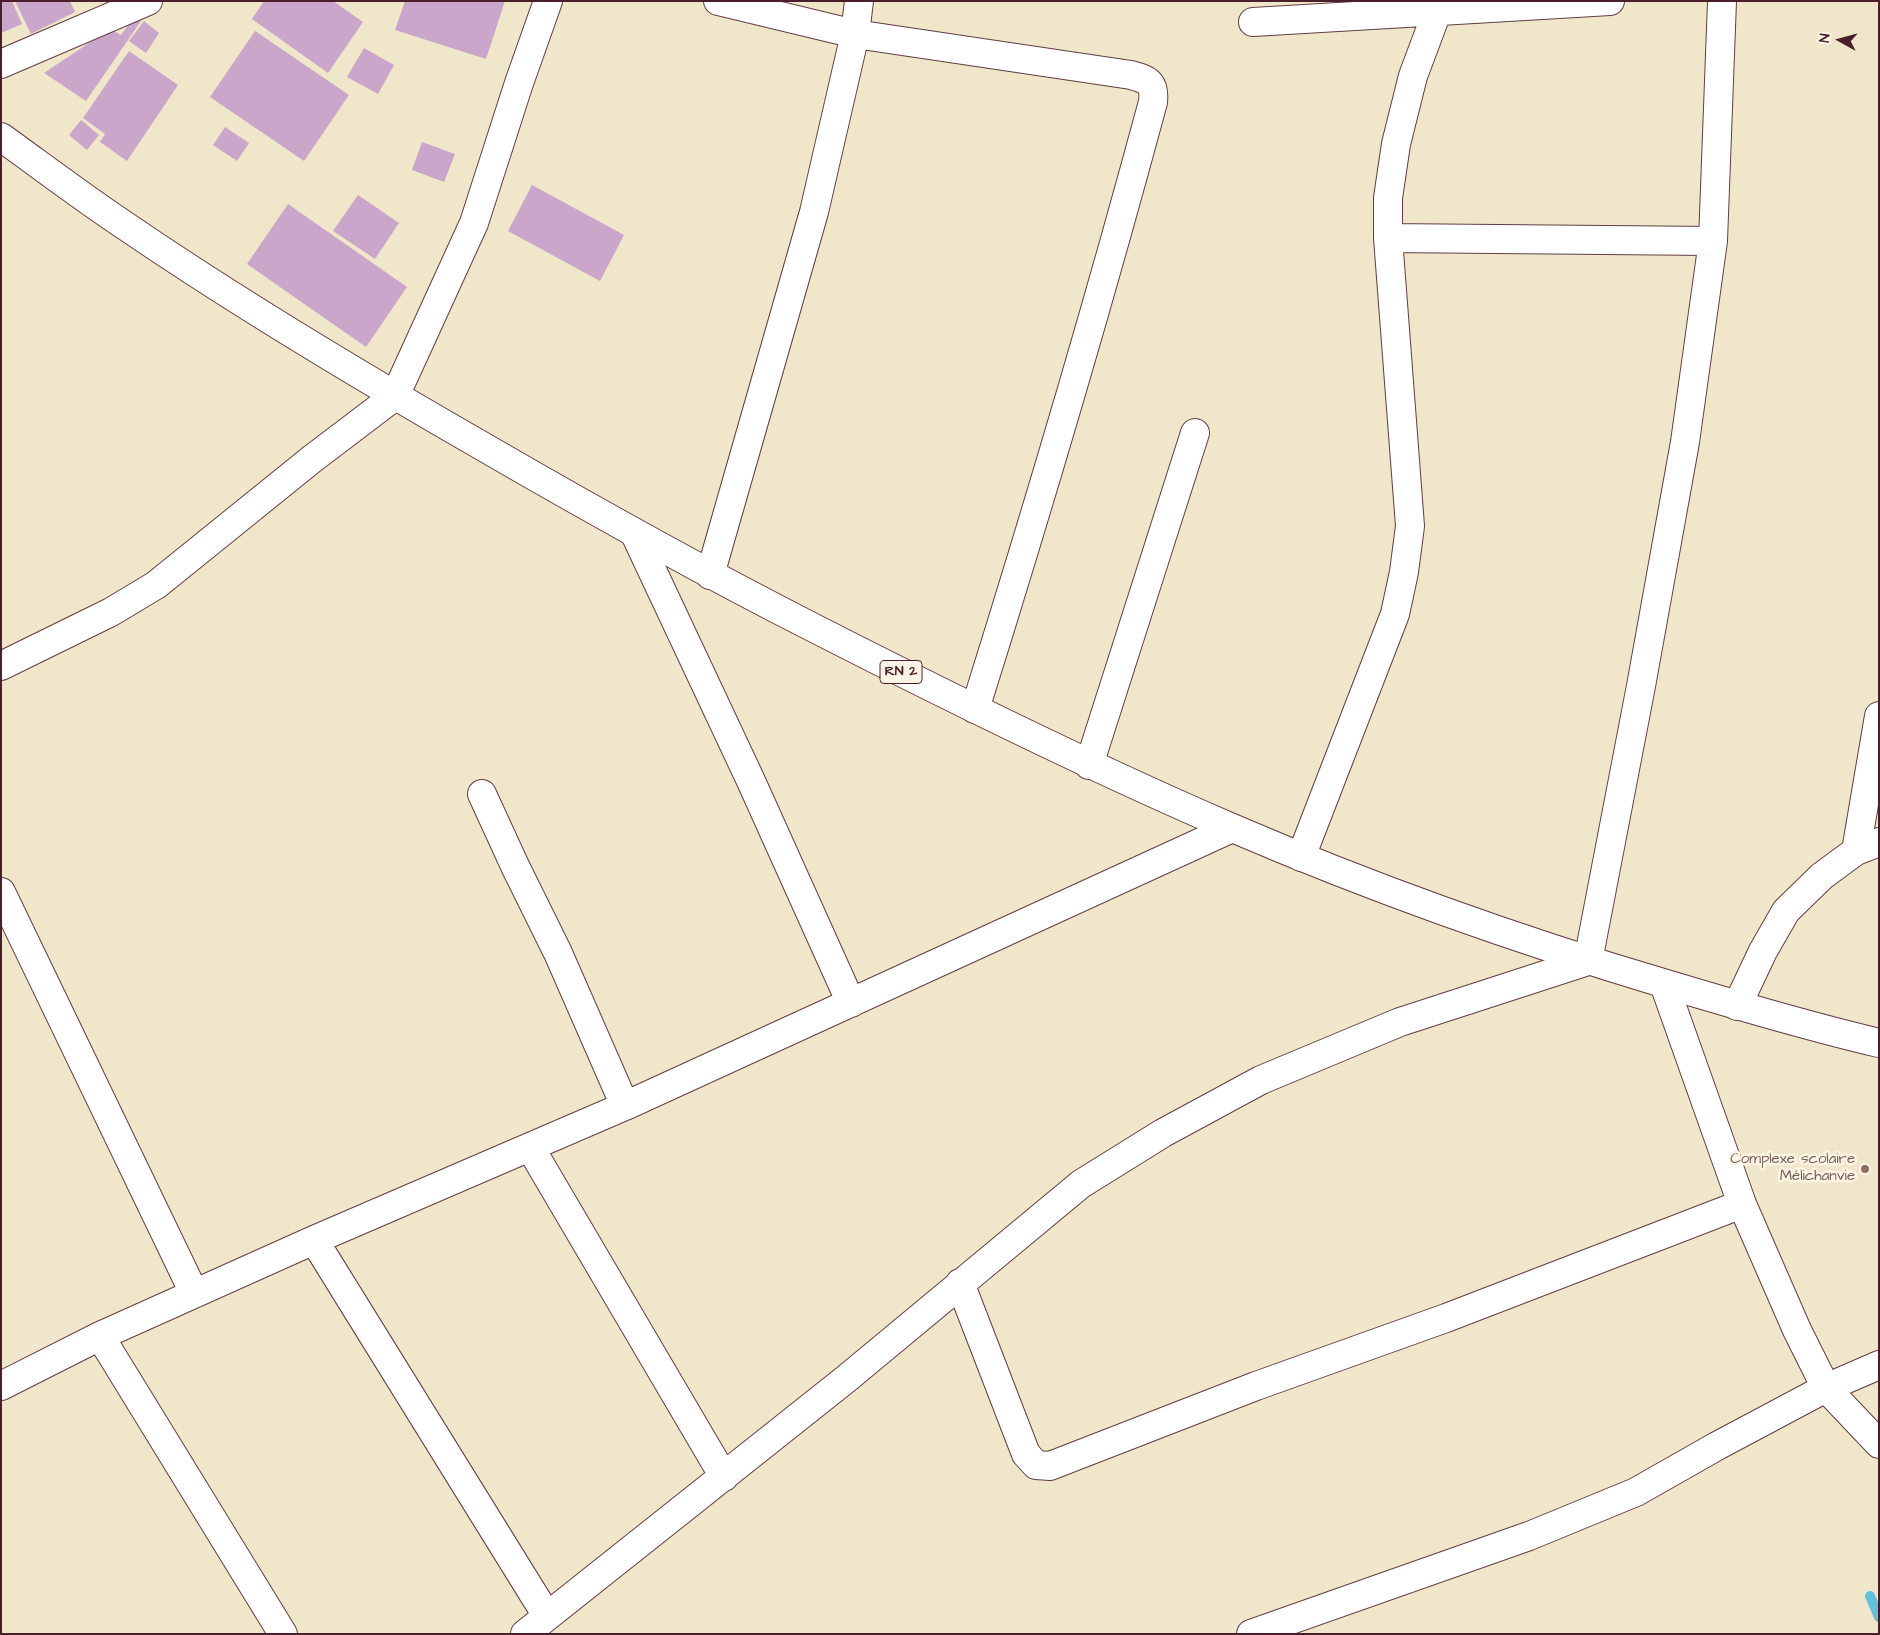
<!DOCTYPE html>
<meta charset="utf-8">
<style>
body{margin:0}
#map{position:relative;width:1880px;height:1635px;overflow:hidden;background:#f0e6c9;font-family:"Architects Daughter",sans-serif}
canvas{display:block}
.frame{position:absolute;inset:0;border:2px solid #4a1f2b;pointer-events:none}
.north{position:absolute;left:1815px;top:15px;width:50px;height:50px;-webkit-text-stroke:4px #fcf5e5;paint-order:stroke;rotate:277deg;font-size:14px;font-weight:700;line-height:20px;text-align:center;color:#4a1f2b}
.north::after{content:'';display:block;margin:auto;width:18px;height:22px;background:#4a1f2b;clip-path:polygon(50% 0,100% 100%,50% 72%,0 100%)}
</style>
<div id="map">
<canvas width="1880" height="1635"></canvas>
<div class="frame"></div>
<div class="north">N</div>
</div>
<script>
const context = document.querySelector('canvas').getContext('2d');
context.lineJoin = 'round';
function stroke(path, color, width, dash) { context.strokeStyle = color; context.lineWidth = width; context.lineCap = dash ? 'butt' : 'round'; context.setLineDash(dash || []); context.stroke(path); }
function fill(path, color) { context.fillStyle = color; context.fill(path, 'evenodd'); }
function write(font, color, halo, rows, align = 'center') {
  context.font = font + ' "Architects Daughter",sans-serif'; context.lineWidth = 5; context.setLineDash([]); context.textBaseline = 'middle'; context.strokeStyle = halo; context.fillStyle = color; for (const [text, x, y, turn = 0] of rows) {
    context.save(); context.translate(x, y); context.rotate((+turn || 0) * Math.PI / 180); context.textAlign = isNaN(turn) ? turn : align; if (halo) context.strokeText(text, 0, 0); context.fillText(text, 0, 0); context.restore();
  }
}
stroke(new Path2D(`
 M 1870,1596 L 1879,1617`), '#60c3de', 10);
fill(new Path2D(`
 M 1,1 L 12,1 L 22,24 L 1,33 Z
 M 15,1 L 70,1 L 75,12 L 31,34 Z
 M 264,1 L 333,1 L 363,22 L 328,73 L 252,19 Z
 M 405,1 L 505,1 L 486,59 L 395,30 Z
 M 134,17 L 141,21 L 86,101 L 44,73 L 110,29 L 121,35 Z
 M 144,21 L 159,33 L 146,53 L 129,41 Z
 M 255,31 L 349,95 L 304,161 L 210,97 Z
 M 364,48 L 394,65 L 378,94 L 347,77 Z
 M 129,51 L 178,85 L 127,161 L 100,142 L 105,134 L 83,118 Z
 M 81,120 L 99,135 L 87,150 L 69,135 Z
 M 225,127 L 249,143 L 237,161 L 213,145 Z
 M 422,142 L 455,154 L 444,182 L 412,170 Z
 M 532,185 L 624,235 L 600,281 L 508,231 Z
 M 358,195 L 399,223 L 375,259 L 333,231 Z
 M 288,204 L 407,287 L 366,347 L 247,264 Z`), '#caa6cb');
const minor = new Path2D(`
 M 718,1 L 855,34 L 1131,75 C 1149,80 1155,83 1153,102 C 1098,306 1038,508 975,709
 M 1253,22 L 1610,1
 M 1,64 L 148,1
 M 1388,238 L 1713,241
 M 635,534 L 751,781 L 851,1003
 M 710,575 L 814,212 L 855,34 L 859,1
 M 1,666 L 111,612 L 156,585 L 312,459 L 395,396 L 474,223 L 519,83 L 548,1
 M 1089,765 L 1195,433
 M 482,794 L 515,866 L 558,953 L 625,1106
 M 1856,851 L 1879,716
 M 1301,857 L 1395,614 L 1404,572 L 1410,526 L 1388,238 L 1388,198 L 1396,144 L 1413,76 L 1437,12
 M 1,892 L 194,1293
 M 1664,984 L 1742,1204 L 1797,1330 L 1826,1388 L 1879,1444
 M 1737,1006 L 1763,951 L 1786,911 L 1822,876 L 1856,851 L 1879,842
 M 530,1147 L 724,1477
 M 314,1240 L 547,1616
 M 960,1283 L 1026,1454 L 1036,1465 L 1050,1466 L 1256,1386 L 1446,1318 L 1742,1204
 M 100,1336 L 283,1634
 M 1,1386 L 100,1336 L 314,1240 L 625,1106 L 1232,828
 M 525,1634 L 846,1379 L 1081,1184 L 1163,1133 L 1261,1080 L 1400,1022 L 1588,961 L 1641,686 L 1685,442 L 1713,241 L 1722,1
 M 1251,1634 L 1529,1536 L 1636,1492 L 1717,1446 L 1826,1388 L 1879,1365`);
const highway = new Path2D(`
 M 1,137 C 44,168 86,200 130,229 C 246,308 367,380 489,450 C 596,512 702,571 812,627 C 949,697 1088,766 1230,827 C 1372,888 1518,940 1666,984 C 1736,1005 1807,1026 1879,1043`);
stroke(minor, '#633d43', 30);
stroke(highway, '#633d43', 30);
stroke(minor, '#fff', 28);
stroke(highway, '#fff', 28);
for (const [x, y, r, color] of [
 [1865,1169,5,"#8d6e63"]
]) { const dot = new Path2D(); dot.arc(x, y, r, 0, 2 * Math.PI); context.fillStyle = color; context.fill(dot); stroke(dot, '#fcf5e5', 2); }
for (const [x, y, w] of [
 [901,672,42]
]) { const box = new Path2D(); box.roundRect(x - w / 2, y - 11.5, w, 23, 4); context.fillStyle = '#fcf5e5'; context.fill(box); stroke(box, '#4a1f2b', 1); }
write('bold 14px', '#4a1f2b', null, [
 ["RN 2",901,672]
]);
write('15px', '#785e54', '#fcf5e5', [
 ["Complexe scolaire",1855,1160],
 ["Mélichanvie",1855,1177]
], 'right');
</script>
